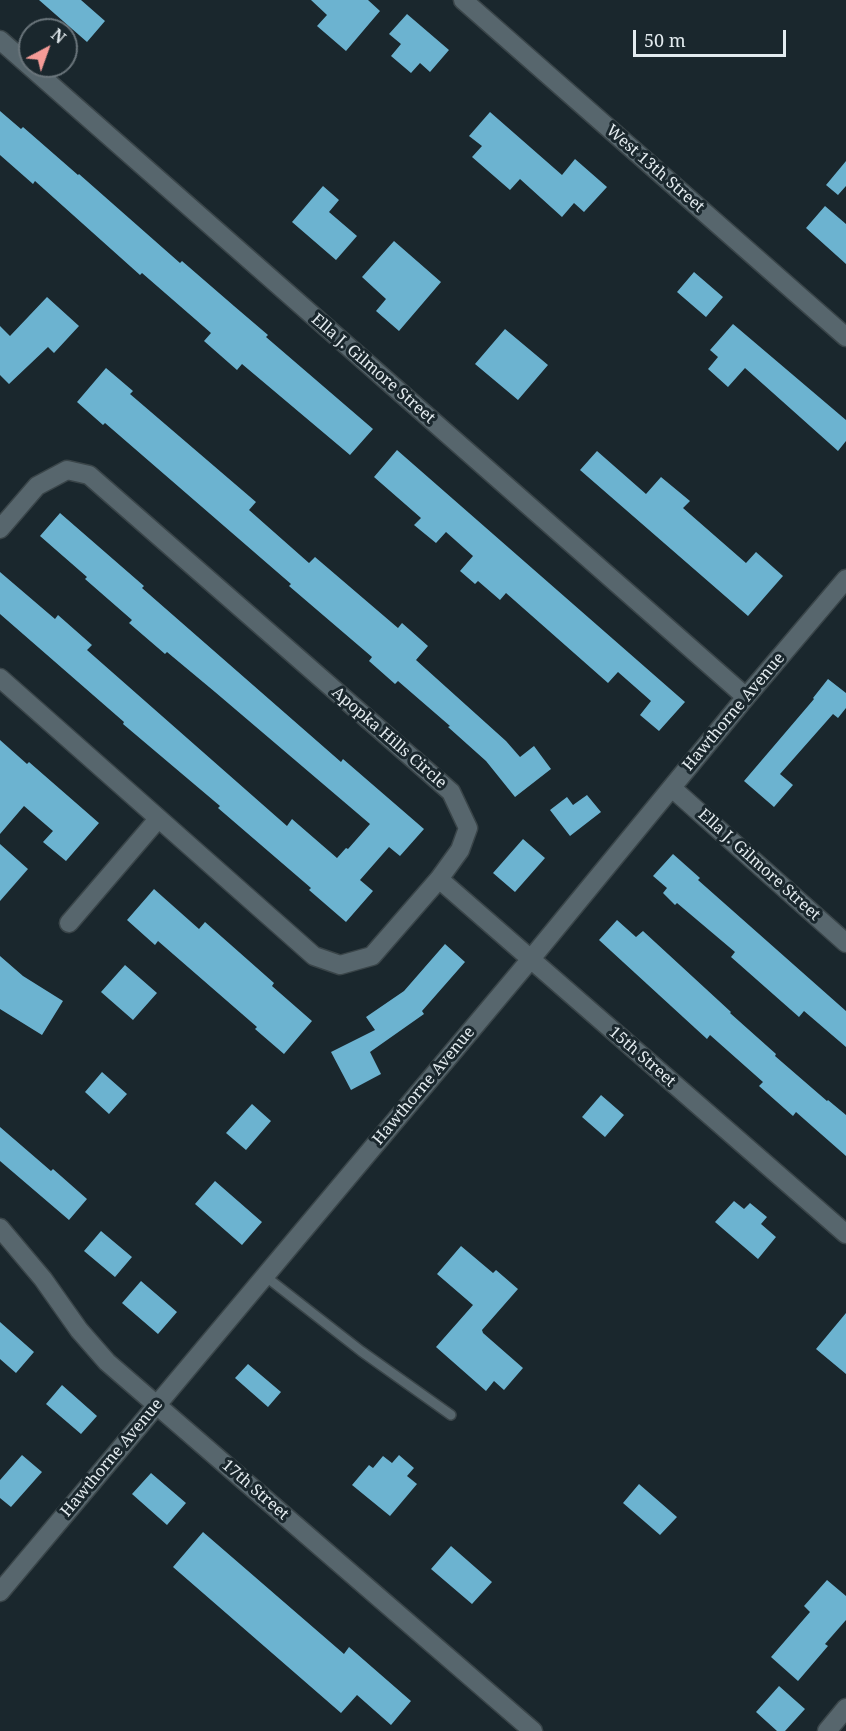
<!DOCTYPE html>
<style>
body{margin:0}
#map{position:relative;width:846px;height:1731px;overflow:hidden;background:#1a272d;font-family:"Noto Serif",serif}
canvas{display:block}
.north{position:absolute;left:18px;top:18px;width:60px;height:60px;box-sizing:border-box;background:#1a272d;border:2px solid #6a757b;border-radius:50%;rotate:41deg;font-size:16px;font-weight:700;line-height:24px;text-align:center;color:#e3ebef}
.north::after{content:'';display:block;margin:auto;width:21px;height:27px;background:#f59b97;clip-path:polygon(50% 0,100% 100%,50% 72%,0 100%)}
.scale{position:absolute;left:633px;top:30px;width:153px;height:27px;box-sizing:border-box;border:3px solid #e3ebef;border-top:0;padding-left:8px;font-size:18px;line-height:21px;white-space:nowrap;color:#e3ebef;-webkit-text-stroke:4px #1a272d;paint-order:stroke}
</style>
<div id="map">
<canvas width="846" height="1731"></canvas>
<div class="north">N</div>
<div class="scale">50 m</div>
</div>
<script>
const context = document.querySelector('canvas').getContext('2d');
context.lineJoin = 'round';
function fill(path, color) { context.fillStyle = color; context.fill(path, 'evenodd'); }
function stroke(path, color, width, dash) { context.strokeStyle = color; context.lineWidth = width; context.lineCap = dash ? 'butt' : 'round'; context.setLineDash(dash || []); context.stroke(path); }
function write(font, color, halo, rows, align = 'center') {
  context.font = font + ' "Noto Serif",serif'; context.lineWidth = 6; context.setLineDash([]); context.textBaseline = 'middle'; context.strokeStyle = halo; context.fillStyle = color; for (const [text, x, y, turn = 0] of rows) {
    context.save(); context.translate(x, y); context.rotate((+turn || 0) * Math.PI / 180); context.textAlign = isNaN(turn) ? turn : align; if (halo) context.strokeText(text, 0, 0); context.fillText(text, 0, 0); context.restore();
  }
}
fill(new Path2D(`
 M 39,0 L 81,0 L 105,21 L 87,42 Z
 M 311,0 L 368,0 L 380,11 L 346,51 L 317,26 L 327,15 Z
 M 407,14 L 449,50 L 430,72 L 420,63 L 411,73 L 391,56 L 401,44 L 389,34 Z
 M 0,111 L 21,129 L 23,127 L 78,175 L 79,174 L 180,263 L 182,261 L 234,306 L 268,335 L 266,337 L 373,429 L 350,455 L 242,364 L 237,370 L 204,341 L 211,333 L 142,273 L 140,275 L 35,181 L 33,184 L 0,155 Z
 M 490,112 L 562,175 L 575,159 L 607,187 L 584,212 L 574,203 L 562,217 L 520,179 L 510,190 L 472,157 L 482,146 L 469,136 Z
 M 846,161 L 846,186 L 838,195 L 826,185 Z
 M 323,186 L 339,200 L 329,212 L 357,236 L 336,260 L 292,222 Z
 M 825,206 L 846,224 L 846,264 L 806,228 Z
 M 394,241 L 441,282 L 399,331 L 376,311 L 386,299 L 362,277 Z
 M 694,272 L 723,297 L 706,317 L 677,292 Z
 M 47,297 L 79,326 L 54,353 L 48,347 L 9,384 L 0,375 L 0,326 L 10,336 Z
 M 733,324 L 846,420 L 846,441 L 838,451 L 745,368 L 728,387 L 708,369 L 718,357 L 710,350 Z
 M 505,329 L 548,365 L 518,400 L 475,364 Z
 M 106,368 L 133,391 L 130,394 L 256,502 L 249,510 L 309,563 L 315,557 L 398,628 L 402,623 L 428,646 L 416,660 L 506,741 L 520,757 L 534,746 L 551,769 L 515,797 L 486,761 L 448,727 L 450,726 L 398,681 L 395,684 L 369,661 L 372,657 L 289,586 L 291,584 L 105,423 L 103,425 L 77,402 Z
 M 397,450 L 685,702 L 659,731 L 640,715 L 651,701 L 618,672 L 608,683 L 506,593 L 500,600 L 478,581 L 475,584 L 460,571 L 473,556 L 446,532 L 436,543 L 414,525 L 421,518 L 374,477 Z
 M 597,451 L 646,494 L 661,477 L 690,501 L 683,508 L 746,563 L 756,552 L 783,576 L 748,616 L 580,470 Z
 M 60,513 L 144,586 L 142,588 L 341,762 L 343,759 L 424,829 L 400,856 L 389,847 L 360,880 L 373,891 L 346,922 L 309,890 L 311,888 L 218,808 L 220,806 L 123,724 L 124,722 L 0,614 L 0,572 L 55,619 L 58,615 L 92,645 L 87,650 L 287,826 L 292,819 L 337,858 L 346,848 L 348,849 L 370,824 L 215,692 L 167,652 L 165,654 L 129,623 L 132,620 L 85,579 L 87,577 L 40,536 Z
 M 828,679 L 846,693 L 846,708 L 838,718 L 833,714 L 780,774 L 793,785 L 774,807 L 744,781 L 814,699 L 813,698 Z
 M 0,740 L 27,764 L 29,762 L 99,823 L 66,861 L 43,842 L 53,831 L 24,806 L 0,834 Z
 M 587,795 L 601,812 L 570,836 L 550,810 L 567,797 L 573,805 Z
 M 523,839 L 545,858 L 515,892 L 493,873 Z
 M 0,844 L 28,869 L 0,901 Z
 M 673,854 L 700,878 L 698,880 L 846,1011 L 846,1047 L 804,1011 L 799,1017 L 731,957 L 735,952 L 677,903 L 675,905 L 663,893 L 667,888 L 653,876 Z
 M 154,889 L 199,929 L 205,922 L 274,983 L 272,986 L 312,1021 L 284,1054 L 255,1029 L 257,1027 L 158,941 L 155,945 L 127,920 Z
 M 617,920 L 636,937 L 643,931 L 731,1012 L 730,1013 L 776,1054 L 775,1056 L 827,1101 L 828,1100 L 846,1115 L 846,1156 L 796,1112 L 793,1116 L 759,1086 L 763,1082 L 710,1035 L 707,1039 L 599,940 Z
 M 445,944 L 465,962 L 422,1011 L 424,1014 L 370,1052 L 381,1074 L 351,1090 L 331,1052 L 375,1030 L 366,1017 L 404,991 Z
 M 0,956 L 23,976 L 63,1001 L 42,1035 L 0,1009 Z
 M 125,965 L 157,993 L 133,1020 L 101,992 Z
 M 102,1072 L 127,1094 L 109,1114 L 85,1092 Z
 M 601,1095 L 624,1115 L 605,1137 L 582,1117 Z
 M 252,1104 L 271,1121 L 246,1150 L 226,1133 Z
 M 0,1127 L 51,1171 L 53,1169 L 87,1199 L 69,1220 L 0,1161 Z
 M 215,1181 L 262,1222 L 242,1245 L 195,1204 Z
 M 734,1201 L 744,1209 L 750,1203 L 767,1217 L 761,1224 L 776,1237 L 758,1259 L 715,1222 Z
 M 101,1231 L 132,1257 L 115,1277 L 84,1251 Z
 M 461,1246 L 493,1273 L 496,1270 L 518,1289 L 482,1330 L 483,1333 L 523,1368 L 504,1390 L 494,1381 L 486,1391 L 436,1347 L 473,1305 L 437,1274 Z
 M 141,1281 L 177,1312 L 158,1334 L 122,1303 Z
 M 846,1313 L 846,1374 L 816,1349 Z
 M 0,1322 L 34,1352 L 16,1373 L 0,1359 Z
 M 248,1364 L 281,1392 L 268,1407 L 235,1378 Z
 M 62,1385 L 97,1416 L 81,1434 L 46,1404 Z
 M 22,1455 L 42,1472 L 11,1507 L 0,1498 L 0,1480 Z
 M 399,1455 L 414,1468 L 407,1476 L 417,1484 L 390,1516 L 352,1485 L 369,1465 L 373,1468 L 383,1456 L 392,1463 Z
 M 151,1473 L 186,1503 L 167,1525 L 132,1494 Z
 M 639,1484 L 677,1517 L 660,1535 L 623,1503 Z
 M 203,1532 L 344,1654 L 349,1647 L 411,1701 L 391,1725 L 357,1695 L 341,1713 L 173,1567 Z
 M 451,1546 L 492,1582 L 472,1604 L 431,1569 Z
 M 827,1580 L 846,1596 L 846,1620 L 825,1644 L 828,1646 L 798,1681 L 771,1657 L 810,1612 L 804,1606 Z
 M 779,1686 L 805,1709 L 785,1731 L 777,1731 L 756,1712 Z`), '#6cb3d0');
const service = new Path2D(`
 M 265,1276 L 361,1351 L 451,1415`);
const minor = new Path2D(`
 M 0,40 L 746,697
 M 0,529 L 37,486 L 67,470 L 89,475 L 451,792 L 468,828 L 460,850 L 439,879 L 372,956 L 340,965 L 314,956 L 0,678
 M 672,788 L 846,943
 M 439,879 L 846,1234
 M 69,923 L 158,819
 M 0,1228 L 43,1279 L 79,1330 L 107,1362 L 533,1731
 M 0,1592 L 530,960 L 746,697 L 846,579
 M 827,1731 L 846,1708`);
const tertiary = new Path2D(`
 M 463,0 L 846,337`);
stroke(service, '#3a4549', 12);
stroke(minor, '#3a4549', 21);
stroke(tertiary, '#3a4549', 21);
stroke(service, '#57666d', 9);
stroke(minor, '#57666d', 18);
stroke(tertiary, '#57666d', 18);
write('16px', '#e3ebef', '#1a272d', [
 ["West 13th Street",655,169,41],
 ["Ella J. Gilmore Street",373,369,41],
 ["Hawthorne Avenue",734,712,-50],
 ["Apopka Hills Circle",389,738,41],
 ["Ella J. Gilmore Street",759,865,42],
 ["15th Street",642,1057,41],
 ["Hawthorne Avenue",424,1086,-50],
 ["Hawthorne Avenue",112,1458,-50],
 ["17th Street",255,1490,41]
]);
</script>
